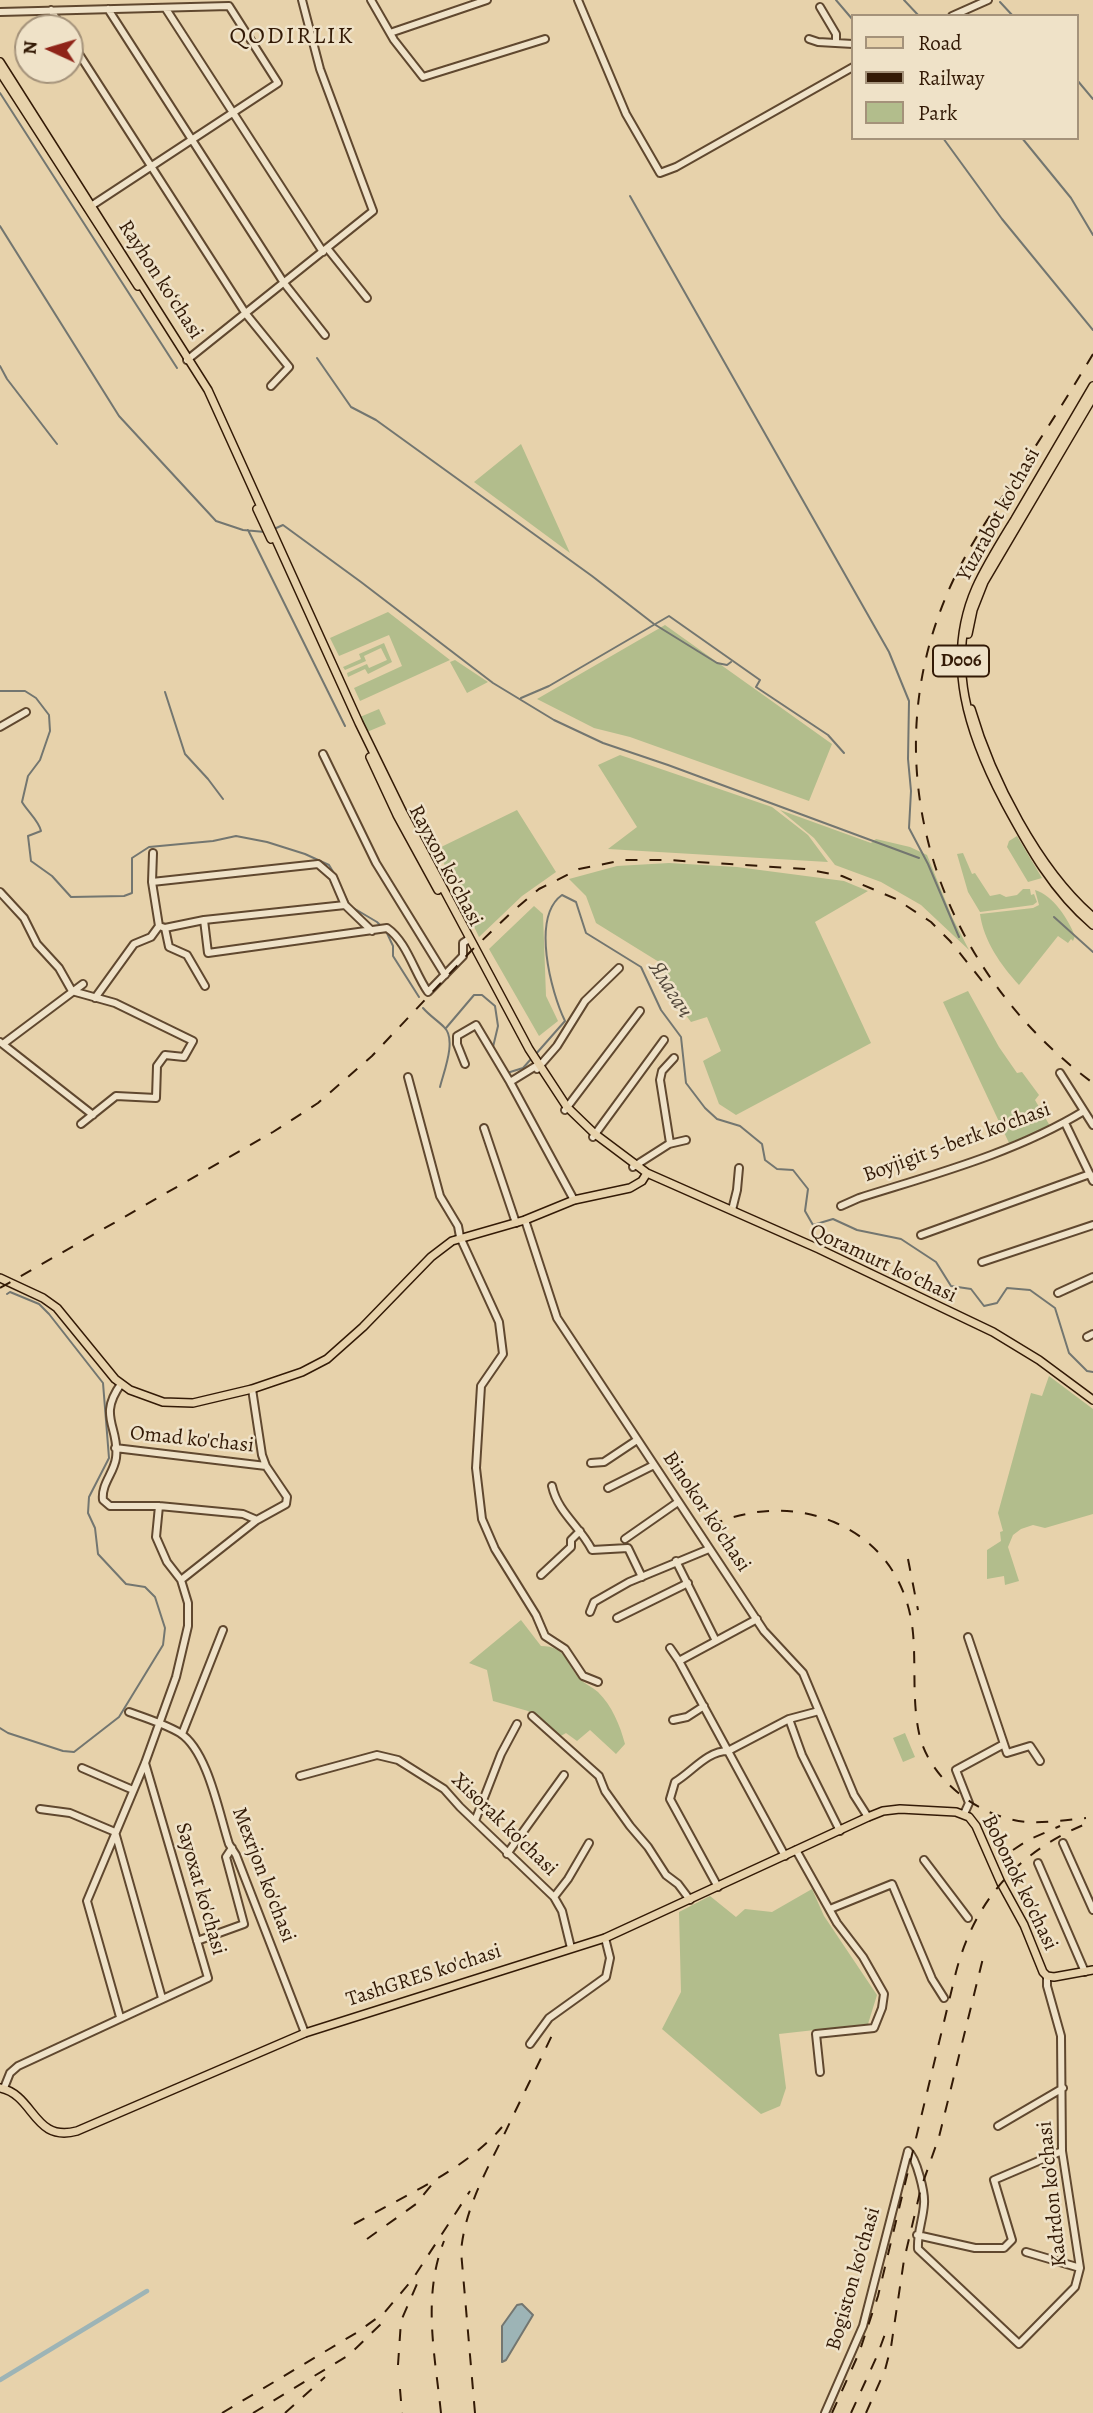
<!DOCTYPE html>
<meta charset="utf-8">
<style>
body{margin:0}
#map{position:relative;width:1093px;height:2413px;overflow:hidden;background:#e7d2ab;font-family:Alegreya,serif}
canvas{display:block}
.legend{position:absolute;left:851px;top:14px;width:228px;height:126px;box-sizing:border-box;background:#efe2c8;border:2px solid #a4927a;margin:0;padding:9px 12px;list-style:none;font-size:21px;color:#331a06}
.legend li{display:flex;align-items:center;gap:14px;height:35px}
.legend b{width:35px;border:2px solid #a4927a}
.north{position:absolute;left:14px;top:14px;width:70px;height:70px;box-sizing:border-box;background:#efe2c8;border:2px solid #a4927a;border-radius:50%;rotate:274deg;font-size:19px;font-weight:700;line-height:28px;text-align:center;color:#331a06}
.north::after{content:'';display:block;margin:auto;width:24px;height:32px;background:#8f2418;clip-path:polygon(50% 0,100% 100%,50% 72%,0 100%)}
</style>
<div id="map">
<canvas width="1093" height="2413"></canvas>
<ul class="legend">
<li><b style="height:9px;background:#e7d2ab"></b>Road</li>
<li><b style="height:9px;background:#331a06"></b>Railway</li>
<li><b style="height:19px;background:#b2bd8c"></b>Park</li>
</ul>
<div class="north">N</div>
</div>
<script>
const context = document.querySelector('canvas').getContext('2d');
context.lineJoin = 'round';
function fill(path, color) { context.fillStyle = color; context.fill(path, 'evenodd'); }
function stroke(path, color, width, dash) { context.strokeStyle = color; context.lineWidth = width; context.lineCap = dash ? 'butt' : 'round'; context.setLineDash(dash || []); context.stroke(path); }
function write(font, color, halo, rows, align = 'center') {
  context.font = font + ' Alegreya,serif'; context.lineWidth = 5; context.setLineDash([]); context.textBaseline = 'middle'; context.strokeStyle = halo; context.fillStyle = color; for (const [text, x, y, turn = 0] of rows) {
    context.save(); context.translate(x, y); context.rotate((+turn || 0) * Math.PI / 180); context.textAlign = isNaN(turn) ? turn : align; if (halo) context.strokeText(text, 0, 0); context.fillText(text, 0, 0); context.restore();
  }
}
fill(new Path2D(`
 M 521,444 L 570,553 L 474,482 Z
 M 388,612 L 450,660 L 360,701 L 354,688 L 402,666 L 389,635 L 339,656 L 330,638 Z
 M 665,625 L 832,744 L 809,801 L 630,737 L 594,728 L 537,699 Z
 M 384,643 L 392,662 L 368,674 L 365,669 L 348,677 L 347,673 L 367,664 L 369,668 L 387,660 L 381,648 L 364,656 L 366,661 L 345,670 L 343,667 L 361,659 L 359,654 Z
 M 455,660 L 488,682 L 467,693 L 450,662 Z
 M 379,709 L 386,724 L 367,732 L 360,717 Z
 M 620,755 L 772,807 L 808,835 L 828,862 L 608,849 L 637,827 L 598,765 Z
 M 517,810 L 556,872 L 522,896 L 479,937 L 437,849 Z
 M 780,810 L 871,843 L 876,839 L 910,847 L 927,855 L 952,917 L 969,950 L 921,905 L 881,882 L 835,865 L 814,838 Z
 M 1017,836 L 1042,878 L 1028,882 L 1007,847 L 1009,841 Z
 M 963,853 L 972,874 L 975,873 L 990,896 L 1000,894 L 1006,897 L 1017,895 L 1023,889 L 1030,889 L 1031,895 L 1034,894 L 1037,902 L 1033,905 L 980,912 L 968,892 L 957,854 Z
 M 669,863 L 737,867 L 844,881 L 868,891 L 815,922 L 871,1043 L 736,1115 L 719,1104 L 703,1061 L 721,1051 L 707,1017 L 691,1022 L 676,1002 L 659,962 L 596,923 L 586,896 L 569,879 L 617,866 Z
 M 1035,890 C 1053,895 1068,919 1075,936 L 1073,941 L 1071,939 L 1068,943 L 1058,936 L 1019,985 C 1001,965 984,942 980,914 L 1033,908 L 1039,905 Z
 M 534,906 L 543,914 L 546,996 L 558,1021 L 539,1036 L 489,949 Z
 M 968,991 L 999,1047 L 1017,1073 L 1022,1072 L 1039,1095 L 1035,1100 L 1050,1126 L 1009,1143 L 943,1002 Z
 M 1049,1376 L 1093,1409 L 1093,1514 L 1045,1528 L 1033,1525 L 1021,1529 L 1013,1535 L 1008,1547 L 1019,1581 L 1005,1585 L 1004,1576 L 987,1579 L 987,1550 L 1001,1541 L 1000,1532 L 1003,1531 L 998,1513 L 1031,1393 L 1042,1396 Z
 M 521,1620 L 541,1646 C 567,1646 565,1663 580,1679 C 585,1684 592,1687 598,1692 C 612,1706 620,1725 625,1744 L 616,1754 L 590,1730 L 577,1741 L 566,1733 L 559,1737 L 528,1711 L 493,1701 L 487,1670 L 469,1663 Z
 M 905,1733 L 915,1757 L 903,1762 L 893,1738 Z
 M 812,1889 L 824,1916 L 877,1995 L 868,2024 L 779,2034 L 786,2088 L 780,2106 L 761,2114 L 662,2029 L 681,1992 L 679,1912 L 710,1896 L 736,1917 L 745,1909 L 772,1912 Z`), '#b2bd8c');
const water = new Path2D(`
 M 522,2304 L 533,2315 L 506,2360 L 502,2362 L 502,2326 L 517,2305 Z`);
fill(water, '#9db4b6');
stroke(water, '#737670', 2);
stroke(new Path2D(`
 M 836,0 L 853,20
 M 904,0 L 919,16
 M 1000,2 L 1013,16
 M 1077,80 L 1093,99
 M 0,93 L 177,368
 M 943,138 L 1002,219 L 1093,330
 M 1022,138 L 1071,198 L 1093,235
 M 630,196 L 889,652 L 909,701 L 908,759 L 911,791 L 909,828 L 928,864 L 959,937
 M 0,226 L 119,416 L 216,521 L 243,530 L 265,532
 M 317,358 L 351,407 L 376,420 L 592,576 L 654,624 L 717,663 L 727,665 L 731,662
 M 0,366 L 7,379 L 57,444
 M 274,529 L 283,525 L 361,582 L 493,683 L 554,720 L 603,743 L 668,765 L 919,858
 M 248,530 L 345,726
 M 0,691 L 25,691 L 36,698 L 49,715 L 50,731 L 40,760 L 28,776 L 22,802 C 28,812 39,821 41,831 L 28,836 L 31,861 L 52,876 L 71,897 L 124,896 L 132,893 L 132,858 L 149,847 L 213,841 L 236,836 L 267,842 L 305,854 L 329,865 L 335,875
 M 165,692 L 185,754 L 208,779 L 223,799
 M 521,698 L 549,686 L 669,616 L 760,680 L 756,687 L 828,735 L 844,753
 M 337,880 L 350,906 L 377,922 L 382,927
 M 1054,917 L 1093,952
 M 386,931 L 393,946 L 393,956 L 419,997
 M 423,1008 C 430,1016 437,1020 444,1027 C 457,1039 444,1071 440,1087
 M 446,1028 L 474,995 L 482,995 L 495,1006 L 498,1026 L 493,1047 L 496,1052
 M 535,1055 L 565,1021 C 551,992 531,917 562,895 L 576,902 L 586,933 L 641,967 L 661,1010 L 681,1037 L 686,1083 L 705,1108 L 717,1119 L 740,1126 L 762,1144 L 765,1160 L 777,1169 L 793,1170 L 808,1189 L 805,1211 L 813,1225 L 833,1219 L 857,1230 L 901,1239 L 936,1262 L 951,1286 L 971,1289 L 984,1306 L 997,1303 L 1007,1288 L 1030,1290 L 1055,1308 L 1069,1353 L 1087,1371 L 1093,1372
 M 507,1073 L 523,1068 L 531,1059
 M 0,1728 L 8,1733 L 63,1751 L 74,1752 L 119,1717 L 163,1645 L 165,1628 L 155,1597 L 145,1587 L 126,1584 L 98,1554 L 95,1528 L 88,1513 L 89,1497 L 109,1458 L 103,1383 L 49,1314 L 39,1304 L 10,1292 L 7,1294`), '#737670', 2);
stroke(new Path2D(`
 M 0,2380 L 147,2291`), '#9db4b6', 4.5);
const minor = new Path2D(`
 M 371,0 L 394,40 L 423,77 L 545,39
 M 578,0 L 626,114 L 660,173 L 676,167 L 853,67
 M 820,7 L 836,34 L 836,43
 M 108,9 L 284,283 L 325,335
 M 166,9 L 323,252
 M 51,10 L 62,28
 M 0,12 L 229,6 L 278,83 L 88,208
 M 952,16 L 988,0
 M 390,33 L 487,0
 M 809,39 L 818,42 L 853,44
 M 70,40 L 246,314 L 289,367 L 271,386
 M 327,248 L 367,298
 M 187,360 L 373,211 L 320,69 L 302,0
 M 0,727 L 26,712
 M 323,754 L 376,863 L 445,975
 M 152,882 L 318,864 L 333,877 L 345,905 L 372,931
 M 0,892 L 24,918 L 37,944 L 59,968 L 72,991 L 115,1003 L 193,1041 L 184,1057 L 165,1055 L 157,1066 L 156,1098 L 116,1096 L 81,1124
 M 204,920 L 208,953 L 387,928 C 407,942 414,972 428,992 L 463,956 L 463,943 L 469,939
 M 159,926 L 165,928 L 204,920 L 345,905
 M 165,928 L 169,947 L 187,955 L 205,986
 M 95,998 L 134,944 L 151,937 L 159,926 L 152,882 L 153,853
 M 0,1042 L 93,1115
 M 3,1044 L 83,984
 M 465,1064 L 457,1044 L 457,1036 L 476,1025 L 510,1082 L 574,1200
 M 537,1069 L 557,1046 L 585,1001 L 619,968
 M 1060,1073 L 1093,1125
 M 408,1077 L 440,1196 L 458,1226 L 460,1237 L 499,1322 L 503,1354 L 481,1386 L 476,1468 L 482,1519 L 495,1549 L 536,1615 L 545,1636 L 565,1649 L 583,1676 L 598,1682
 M 510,1082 L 536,1066
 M 565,1110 L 640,1011
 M 1065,1123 L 1093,1181
 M 484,1128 L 516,1223
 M 593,1137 L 664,1040
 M 670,1143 L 660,1080 L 662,1071 L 674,1058
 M 633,1167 L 669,1144 L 686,1140
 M 841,1206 L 859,1198 C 935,1174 1015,1153 1084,1111
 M 732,1210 L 737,1190 L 739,1168
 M 525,1220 L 557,1318 L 764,1631 L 803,1673 L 854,1795 L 868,1817
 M 921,1235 L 1090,1174
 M 982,1262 L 1093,1225
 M 1058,1293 L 1093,1277
 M 1087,1337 L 1093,1334
 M 121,1384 C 97,1417 120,1427 116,1458 C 114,1473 101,1484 103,1500 L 110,1506 L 159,1506 L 243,1514 L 257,1520
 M 115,1448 L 266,1466
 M 591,1463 L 604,1462 L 637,1440
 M 552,1486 C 558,1513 580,1526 592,1550 L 628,1548 L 642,1577
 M 608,1488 L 654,1465
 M 625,1539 L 678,1502
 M 676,1561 L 716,1641
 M 541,1575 L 571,1547 L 571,1540 L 580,1531
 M 181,1580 L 257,1520 L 286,1504 L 287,1497 L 266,1466 L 262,1455 L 252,1389
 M 590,1612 L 594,1602 L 629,1582 L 709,1549
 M 617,1618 L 688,1583
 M 670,1648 L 679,1661 L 785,1856
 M 679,1661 L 757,1619
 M 129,1712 C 146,1718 165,1724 180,1733 C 208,1751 219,1814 229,1844 L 236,1855 L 305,2033
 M 532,1716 L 599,1776 L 605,1791 L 630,1826 L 648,1847 L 666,1875 L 678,1884 L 690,1900
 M 789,1719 L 802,1755 L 840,1831
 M 673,1720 L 687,1717 L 704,1706
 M 182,1734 L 223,1630
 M 1004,1744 L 1007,1753 L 1030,1746 L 1040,1761
 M 82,1768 L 133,1790
 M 300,1776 L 377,1755 L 398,1760 L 444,1789 L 460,1807 L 554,1897 L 562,1911 L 571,1948
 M 40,1809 L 70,1813 L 115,1832 L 162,1998
 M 964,1814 L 969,1803 L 956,1770 L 1004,1744 L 968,1637
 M 475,1821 L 501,1754 L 517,1724
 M 1063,1843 L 1093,1910
 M 796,1850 L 837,1923 L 863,1957 L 884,1994 L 882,2008 L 874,2028 L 816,2034 L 820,2072
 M 507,1854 L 564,1775
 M 924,1860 L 968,1918
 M 1038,1863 L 1085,1972
 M 718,1887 L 670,1799 L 675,1782 C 693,1771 707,1751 728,1751 L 789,1719 L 819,1711
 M 554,1897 L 568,1879 L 589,1843
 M 830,1909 L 892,1884 L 932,1979 L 944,1998
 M 197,1941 L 244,1924 L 226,1857 L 232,1848
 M 120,2017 L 87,1901 L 145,1763 L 176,1677 L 188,1626 L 188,1603 L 181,1580 L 167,1562 L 156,1537 L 159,1506
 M 530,2044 L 549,2018 L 606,1977 L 610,1958 L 605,1938
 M 4,2088 L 10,2073 L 18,2066 L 208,1978 L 145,1763
 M 998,2126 L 1063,2088
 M 908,2151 C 917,2159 925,2193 924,2204 C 923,2220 917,2233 918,2249 L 1019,2344 L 1075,2287 L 1080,2268 L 1062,2151 L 1061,2036 L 1047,1986 L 1047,1976
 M 917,2235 L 975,2248 L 1004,2248 L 1012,2240 L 994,2180 L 1062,2151
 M 1026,2252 L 1080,2268
 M 825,2413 L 863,2326 L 908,2151`);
const major = new Path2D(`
 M 0,62 L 208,390 L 359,723 L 403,813 L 529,1049 L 567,1107 L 595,1134 L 647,1173 L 819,1249 L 993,1332 L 1039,1360 L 1093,1400
 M 0,72 L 138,286
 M 1093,386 C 1067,431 1041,475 1015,519 C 1001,542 987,564 976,588 C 944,661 969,734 1004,801 C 1029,847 1052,890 1093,925
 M 257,509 L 271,539
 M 968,634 L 973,610 L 984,582 L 1093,397
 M 971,709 C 991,778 1038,870 1093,917
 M 370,757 L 397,815 L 438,890
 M 0,1278 L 43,1298 L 57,1308 L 115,1379 L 130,1390 L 163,1402 L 193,1403 L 252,1389 L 302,1372 L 327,1359 L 363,1327 L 431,1257 L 452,1241 L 525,1220 L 574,1200 L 630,1188 L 642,1181 L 647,1173
 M 0,2088 C 35,2095 33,2143 77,2131 L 305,2033 L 605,1938 L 868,1817 L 883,1811 L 900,1809 L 956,1812 L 969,1817 L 976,1826 L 1001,1883 L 1024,1925 L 1043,1972 L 1047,1976 L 1054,1977 L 1093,1970`);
stroke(minor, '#60482f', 10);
stroke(major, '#331a06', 10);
stroke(minor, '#efe2c8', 6);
stroke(major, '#e7d2ab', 7);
stroke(new Path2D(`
 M 1093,354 C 1067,398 1039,441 1011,484 C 986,521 962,557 945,599 C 872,776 942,972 1093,1083
 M 0,1288 L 273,1132 L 318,1103 L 372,1056 L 471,951 L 513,911 L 539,889 L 579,869 L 624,860 L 668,860 L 805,869 L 842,876 L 896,899 L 931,922 L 950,941 L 987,987
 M 711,1525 C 752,1508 793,1505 834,1522 C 881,1542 908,1582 913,1633 C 916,1666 912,1700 919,1733 C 929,1780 981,1819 1028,1822 C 1047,1823 1067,1820 1086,1818
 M 908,1559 L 918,1610
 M 1013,1850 L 1028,1840 L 1060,1826
 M 354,2224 C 402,2197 467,2169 502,2127
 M 367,2239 L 416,2204 L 433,2183
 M 398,2365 L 401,2321 L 417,2284
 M 400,2389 L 402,2413
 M 222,2413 L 356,2333 L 384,2313 L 412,2280 L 470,2191
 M 253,2413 L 349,2355 L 384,2321
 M 285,2413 L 325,2377
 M 441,2413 C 435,2355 422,2297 444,2241
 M 475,2413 L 461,2251 C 465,2210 484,2175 502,2139 C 519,2103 537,2067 554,2031
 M 832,2413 L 859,2353 L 878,2296 L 956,1972 C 976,1897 1021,1849 1093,1821
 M 851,2413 L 877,2356 L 888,2326
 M 866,2413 L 885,2370 L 891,2347 L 904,2260 L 921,2188 L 939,2137 L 985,1950`), '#331a06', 2, [12, 12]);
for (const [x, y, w] of [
 [961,661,56]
]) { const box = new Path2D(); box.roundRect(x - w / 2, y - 15.5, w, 31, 5); context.fillStyle = '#efe2c8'; context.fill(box); stroke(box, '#331a06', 2); }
write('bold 19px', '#331a06', null, [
 ["D006",961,661]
]);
write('21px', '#331a06', '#efe2c8', [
 ["Rayhon koʻchasi",160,280,57],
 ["Yuzrabot ko'chasi",999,515,-61],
 ["Rayxon ko'chasi",445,866,62],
 ["Boyjigit 5-berk ko'chasi",957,1143,-20],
 ["Qoramurt koʻchasi",883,1264,25],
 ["Omad ko'chasi",192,1440,6],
 ["Binokor ko'chasi",706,1512,56],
 ["Xisorak ko'chasi",504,1825,44],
 ["Mexrjon ko'chasi",263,1875,69],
 ["Bobonok ko'chasi",1019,1883,64],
 ["Sayoxat ko'chasi",200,1889,74],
 ["TashGRES ko'chasi",424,1976,-18],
 ["Kadrdon ko'chasi",1053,2194,-96],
 ["Bogiston ko'chasi",854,2279,-74]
]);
write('italic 23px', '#53483b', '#efe2c8', [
 ["Ялагач",670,990,58]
]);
context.letterSpacing = '2px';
write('24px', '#331a06', '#efe2c8', [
 ["QODIRLIK",292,37]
]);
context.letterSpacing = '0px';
</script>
